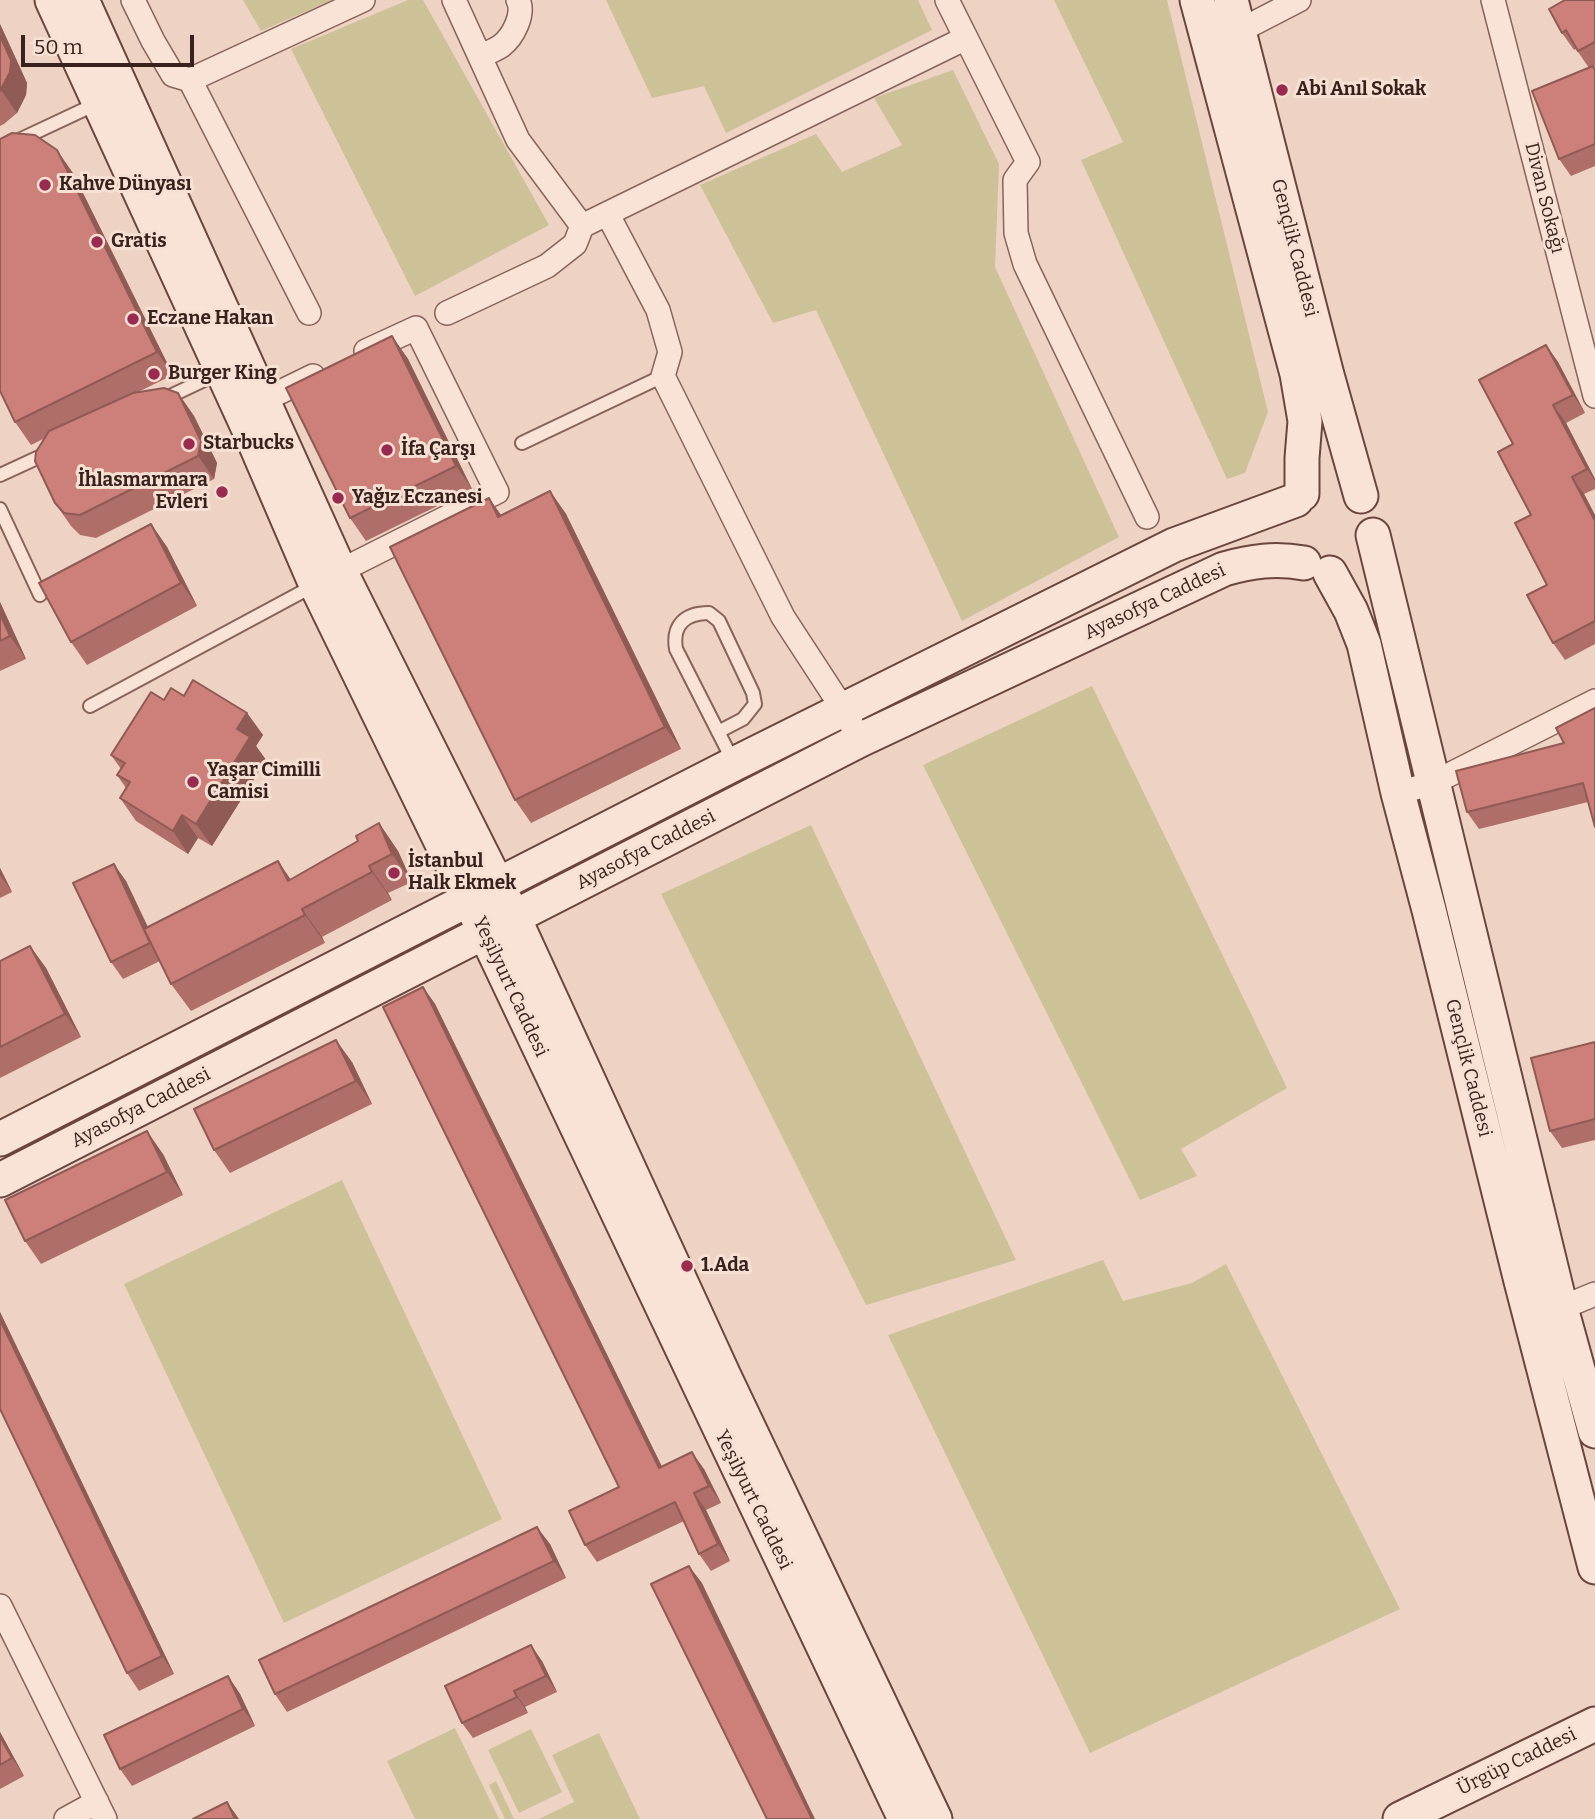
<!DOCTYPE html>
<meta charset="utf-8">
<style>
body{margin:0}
#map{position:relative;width:1595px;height:1819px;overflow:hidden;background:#eed3c4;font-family:Bitter,serif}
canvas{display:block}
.scale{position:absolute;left:21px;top:35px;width:173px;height:32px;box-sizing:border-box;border:4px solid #39221e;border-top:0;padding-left:9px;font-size:21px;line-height:24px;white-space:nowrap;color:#39221e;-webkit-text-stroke:5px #f6e0d3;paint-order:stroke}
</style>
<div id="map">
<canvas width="1595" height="1819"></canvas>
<div class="scale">50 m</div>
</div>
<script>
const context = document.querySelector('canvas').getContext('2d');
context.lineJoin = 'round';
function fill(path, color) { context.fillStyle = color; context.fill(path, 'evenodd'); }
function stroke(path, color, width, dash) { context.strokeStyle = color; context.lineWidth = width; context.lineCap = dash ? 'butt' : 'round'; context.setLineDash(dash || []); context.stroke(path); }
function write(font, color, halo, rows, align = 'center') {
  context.font = font + ' Bitter,serif'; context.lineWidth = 6; context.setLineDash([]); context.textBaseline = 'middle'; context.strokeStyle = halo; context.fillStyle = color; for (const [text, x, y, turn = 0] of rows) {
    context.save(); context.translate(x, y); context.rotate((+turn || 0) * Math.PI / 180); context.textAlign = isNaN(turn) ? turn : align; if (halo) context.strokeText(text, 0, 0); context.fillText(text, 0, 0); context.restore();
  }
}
fill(new Path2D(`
 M 243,0 L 332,0 L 261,31 Z
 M 408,0 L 423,0 L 549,225 L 415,296 L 291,49 Z
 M 606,0 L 918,0 L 932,30 L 726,133 L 704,86 L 652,98 Z
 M 1054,0 L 1167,0 L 1268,412 L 1245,473 L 1227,479 L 1081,160 L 1123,142 Z
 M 953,70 L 999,164 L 995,267 L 1119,537 L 962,621 L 816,310 L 773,323 L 700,185 L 816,134 L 842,172 L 902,145 L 874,98 Z
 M 1092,686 L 1287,1088 L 1181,1149 L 1197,1176 L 1140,1200 L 923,765 Z
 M 811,825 L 1016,1260 L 866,1305 L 661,894 Z
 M 342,1180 L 502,1519 L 284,1623 L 124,1284 Z
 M 1103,1260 L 1123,1301 L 1192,1283 L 1226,1264 L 1400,1609 L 1090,1753 L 888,1335 Z
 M 455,1728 L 499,1819 L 415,1819 L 387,1761 Z
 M 531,1729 L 562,1792 L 519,1813 L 488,1750 Z
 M 599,1733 L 640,1819 L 539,1819 L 574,1802 L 552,1755 Z
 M 496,1781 L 514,1819 L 505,1819 L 489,1785 Z`), '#cdc197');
const lane = new Path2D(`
 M 0,149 L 98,103
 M 162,400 L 221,372
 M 522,443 L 663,376
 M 0,475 L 50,452
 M 0,509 L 40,595
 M 90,706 L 315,585
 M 718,732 L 743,719 L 755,704 L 753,693 L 719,621 L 709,613 C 685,613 672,625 676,649 L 734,763`);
const street = new Path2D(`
 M 133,0 L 153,41 L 173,75 L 190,80
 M 454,0 L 480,57
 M 518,0 C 525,14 513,37 501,46 C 495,50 487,53 480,57 L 518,140 L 582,226
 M 1493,0 L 1595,396
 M 1239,31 L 1299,0
 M 966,38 L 1028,162 L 1015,180 L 1016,233 L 1025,264 L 1147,517
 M 608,215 L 658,310 L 670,352 L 663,376 L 783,617 L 843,709 L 860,740
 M 309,313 L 190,80 L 363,0
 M 447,313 L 547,266 L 575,244 L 582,226 L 966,38 L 947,0
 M 264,400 L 313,376
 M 340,571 L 497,492 L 416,328 L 366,351
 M 1398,793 L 1433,783 L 1595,701
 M 1561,1308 L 1595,1294
 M 0,1606 L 105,1819
 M 66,1819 L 97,1802`);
const secondary = new Path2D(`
 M 52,0 L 251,434 L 316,585 L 469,899 L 905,1819
 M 82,0 L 340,571 L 514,918 L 724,1376 L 935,1819
 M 1197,0 L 1297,374 L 1305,421 L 1302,458 L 1302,494
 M 1231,0 L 1327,375 L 1361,496
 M 1373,535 L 1561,1308 L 1595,1431
 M 1330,573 L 1351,611 L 1364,644 L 1398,793 L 1429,910 L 1521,1281 L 1595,1567
 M 0,1139 L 734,764 L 1174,545 L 1296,500
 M 0,1180 L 860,740 L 1224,569 C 1252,561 1275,558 1304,563
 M 1400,1819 L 1595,1724`);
stroke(lane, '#89635a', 16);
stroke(street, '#89635a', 26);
stroke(secondary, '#6b453d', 37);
stroke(lane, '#f9e3d7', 12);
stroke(street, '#f9e3d7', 23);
stroke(secondary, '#f9e3d7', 33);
fill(new Path2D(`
 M 1595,0 L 1595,66 L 1594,66 L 1595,69 L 1595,166 L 1571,176 L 1559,159 L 1589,68 L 1576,49 L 1574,50 L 1562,33 Z
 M 0,24 L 27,83 L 26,95 L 17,113 L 4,124 L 0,126 Z
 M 73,173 L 173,375 L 138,392 L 178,393 L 194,416 L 217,463 L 214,479 L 96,538 L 80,535 L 71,526 L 55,503 L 45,438 L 31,445 L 15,422 Z
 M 392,336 L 408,359 L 472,489 L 366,541 L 350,518 Z
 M 1546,345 L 1558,362 L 1585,413 L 1566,423 L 1595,479 L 1595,489 L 1584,494 L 1595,515 L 1595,644 L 1565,660 L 1553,643 L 1547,585 L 1531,515 Z
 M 550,491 L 566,514 L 681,749 L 531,823 L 515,800 L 489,498 L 501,515 Z
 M 151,524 L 167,547 L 197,606 L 87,665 L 71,642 Z
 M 0,602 L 26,659 L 0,671 Z
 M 184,696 L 247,713 L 263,735 L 256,746 L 266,760 L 212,846 L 198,838 L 188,854 L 136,821 L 120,798 L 126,788 L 117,775 L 121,769 L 111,755 L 164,700 Z
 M 1595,708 L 1588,802 L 1479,829 L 1467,812 L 1564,743 Z
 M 379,823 L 398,851 L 412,882 L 388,893 L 392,900 L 322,937 L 325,943 L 191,1011 L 171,984 L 160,961 L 123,979 L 111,962 L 126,881 L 148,927 L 278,861 L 291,880 L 358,841 Z
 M 0,868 L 12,892 L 0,898 Z
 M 30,946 L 46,968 L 81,1037 L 0,1078 L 0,961 Z
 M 423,987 L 435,1004 L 662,1467 L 704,1469 L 721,1503 L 706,1510 L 730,1561 L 711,1571 L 699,1554 L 684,1521 L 597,1562 L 585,1545 L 619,1487 Z
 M 1595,1042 L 1595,1140 L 1562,1148 L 1550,1131 Z
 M 352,1062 L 372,1104 L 230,1173 L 214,1150 Z
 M 163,1154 L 183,1195 L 41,1264 L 25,1241 Z
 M 0,1312 L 174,1674 L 139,1691 L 127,1673 L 0,1409 Z
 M 550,1544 L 566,1578 L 287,1712 L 275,1694 Z
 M 542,1661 L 557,1692 L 525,1707 L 528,1713 L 473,1738 L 462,1723 Z
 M 228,1676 L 240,1694 L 255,1726 L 132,1786 L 120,1769 Z
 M 0,1732 L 24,1776 L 0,1789 Z`), '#b06e68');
fill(new Path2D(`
 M 0,24 L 27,83 L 26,95 L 17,113 L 1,90 Z
 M 57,150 L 73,173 L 173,375 L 157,352 Z
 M 392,336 L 408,359 L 472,489 L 456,466 Z
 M 1546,345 L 1558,362 L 1585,413 L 1573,395 Z
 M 178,393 L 194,416 L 217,463 L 214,479 L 198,456 Z
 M 1553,405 L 1566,423 L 1595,479 L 1595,481 L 1587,469 Z
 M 1572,477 L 1584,494 L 1595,515 L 1595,521 Z
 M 550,491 L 566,514 L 681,749 L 665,727 Z
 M 489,498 L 505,521 L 498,517 Z
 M 151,524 L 167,547 L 197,606 L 181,583 Z
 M 0,602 L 26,659 L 10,636 L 0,614 Z
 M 247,713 L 263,735 L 256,746 L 266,760 L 212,846 L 196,824 L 237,729 Z
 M 182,815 L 198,838 L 188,854 L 173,831 Z
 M 379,823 L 398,851 L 412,882 L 392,854 Z
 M 278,861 L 297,889 L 308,909 L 288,881 Z
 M 114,864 L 126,881 L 163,960 L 151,942 Z
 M 369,866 L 388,893 L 392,900 L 372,872 Z
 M 0,868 L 12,892 L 0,875 Z
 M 302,909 L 322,937 L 325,943 L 305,915 Z
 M 30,946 L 46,968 L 81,1037 L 65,1014 Z
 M 423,987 L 435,1004 L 671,1485 L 659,1468 Z
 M 336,1040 L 352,1062 L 372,1104 L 356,1081 Z
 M 147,1131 L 163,1154 L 183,1195 L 167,1172 Z
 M 0,1312 L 174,1674 L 162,1656 L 0,1320 Z
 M 692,1452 L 704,1469 L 721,1503 L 709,1486 Z
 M 694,1493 L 706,1510 L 730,1561 L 718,1544 Z
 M 537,1527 L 550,1544 L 566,1578 L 554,1561 Z
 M 689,1566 L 702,1583 L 815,1819 L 812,1819 Z
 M 531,1645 L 542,1661 L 557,1692 L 546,1676 Z
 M 228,1676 L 240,1694 L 255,1726 L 243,1709 Z
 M 514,1691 L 525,1707 L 528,1713 L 517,1697 Z
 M 0,1732 L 24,1776 L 12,1758 L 0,1737 Z
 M 227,1802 L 239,1819 L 235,1819 Z`), '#905a55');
const building = new Path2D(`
 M 1565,0 L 1595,0 L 1595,42 L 1578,51 L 1566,30 L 1562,33 L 1549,9 Z
 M 0,36 L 11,60 L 10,72 L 0,91 Z
 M 1593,66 L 1595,70 L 1595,144 L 1559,159 L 1532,91 Z
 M 12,133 L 35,135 L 57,150 L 157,352 L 15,422 L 0,391 L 0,139 Z
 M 392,336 L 456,466 L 350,518 L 286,388 Z
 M 1546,345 L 1573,395 L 1553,405 L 1587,469 L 1572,477 L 1595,521 L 1595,621 L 1553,643 L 1527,595 L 1547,585 L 1515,523 L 1531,515 L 1498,452 L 1513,444 L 1479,380 Z
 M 164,388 L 178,393 L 201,441 L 198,456 L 80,515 L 64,513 L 55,503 L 35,461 L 36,452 L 49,431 L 133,393 Z
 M 550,491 L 665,727 L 515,800 L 390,547 L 489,498 L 498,517 Z
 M 151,524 L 181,583 L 71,642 L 39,583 Z
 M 0,614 L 10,636 L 0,641 Z
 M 193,680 L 247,713 L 237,729 L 250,737 L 196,824 L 182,815 L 173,831 L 120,798 L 130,782 L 117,775 L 125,763 L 111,755 L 151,692 L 164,700 L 171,688 L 184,696 Z
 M 1595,708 L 1595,827 L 1583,783 L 1467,812 L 1456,771 L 1564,743 L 1556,728 Z
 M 379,823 L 392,854 L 369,866 L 372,872 L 302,909 L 305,915 L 171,984 L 144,929 L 278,861 L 288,881 L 358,841 L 356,836 Z
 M 114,864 L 150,943 L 111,962 L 73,883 Z
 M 30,946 L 65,1014 L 0,1047 L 0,961 Z
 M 423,987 L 659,1468 L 692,1452 L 709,1486 L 694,1493 L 718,1544 L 699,1554 L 675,1502 L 585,1545 L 569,1511 L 619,1487 L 383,1007 Z
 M 336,1040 L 356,1081 L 214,1150 L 194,1109 Z
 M 1595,1042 L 1595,1119 L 1550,1131 L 1531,1058 Z
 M 147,1131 L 167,1172 L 25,1241 L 5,1200 Z
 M 0,1320 L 162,1656 L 127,1673 L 0,1409 Z
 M 537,1527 L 554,1561 L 275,1694 L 259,1660 Z
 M 689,1566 L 812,1819 L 767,1819 L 651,1584 Z
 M 531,1645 L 546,1676 L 514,1691 L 517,1697 L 462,1723 L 445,1686 Z
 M 228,1676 L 243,1709 L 120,1769 L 104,1735 Z
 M 0,1737 L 12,1758 L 0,1765 Z
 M 227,1802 L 235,1819 L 193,1819 Z`);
fill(building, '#cd8079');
stroke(building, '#905a55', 2);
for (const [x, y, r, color] of [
 [1282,90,7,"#992a50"],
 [45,185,7,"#992a50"],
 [97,242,7,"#992a50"],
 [133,319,7,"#992a50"],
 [154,374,7,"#992a50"],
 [189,444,7,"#992a50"],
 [387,450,7,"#992a50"],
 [222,492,7,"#992a50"],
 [338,498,7,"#992a50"],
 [193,782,7,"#992a50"],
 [394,873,7,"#992a50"],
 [687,1266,7,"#992a50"]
]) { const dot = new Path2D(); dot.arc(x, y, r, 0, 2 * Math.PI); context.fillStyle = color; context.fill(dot); stroke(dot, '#f6e0d3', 2.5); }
write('bold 19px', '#39221e', '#f6e0d3', [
 ["Abi Anıl Sokak",1296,90],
 ["Kahve Dünyası",59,185],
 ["Gratis",111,242],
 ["Eczane Hakan",147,319],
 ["Burger King",168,374],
 ["Starbucks",203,444],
 ["İfa Çarşı",401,450],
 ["İhlasmarmara",208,481,"right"],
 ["Evleri",208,503,"right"],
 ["Yağız Eczanesi",352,498],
 ["Yaşar Cimilli",207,771],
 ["Camisi",207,793],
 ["İstanbul",408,862],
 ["Halk Ekmek",408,884],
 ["1.Ada",701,1266]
], 'left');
write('19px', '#39221e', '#f6e0d3', [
 ["Divan Sokağı",1544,198,76],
 ["Gençlik Caddesi",1294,248,76],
 ["Ayasofya Caddesi",1155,602,-25],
 ["Ayasofya Caddesi",646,850,-27],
 ["Yeşilyurt Caddesi",510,987,65],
 ["Gençlik Caddesi",1468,1068,76],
 ["Ayasofya Caddesi",141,1108,-27],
 ["Yeşilyurt Caddesi",753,1500,64],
 ["Ürgüp Caddesi",1517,1762,-26]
]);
</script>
